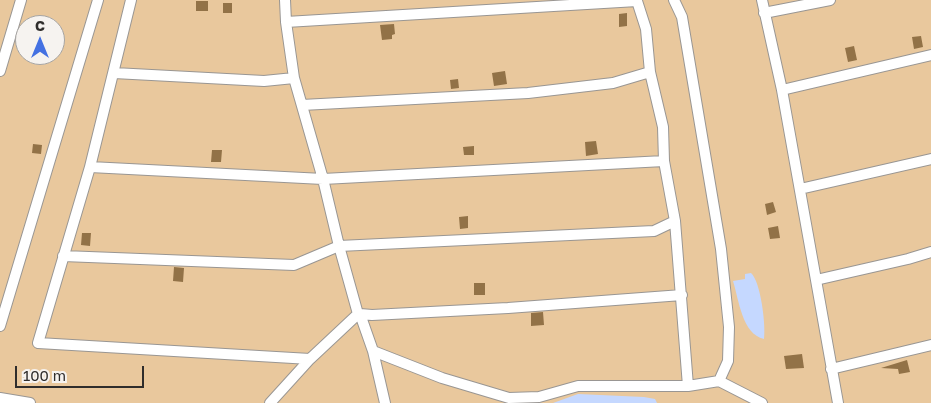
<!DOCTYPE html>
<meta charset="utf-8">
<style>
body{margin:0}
#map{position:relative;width:931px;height:403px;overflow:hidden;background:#f6f3f0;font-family:"Golos Text",sans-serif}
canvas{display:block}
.north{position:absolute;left:15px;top:15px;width:50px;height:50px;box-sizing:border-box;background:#f6f3f0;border:1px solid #a6a4a2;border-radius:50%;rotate:0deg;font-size:14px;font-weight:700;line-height:20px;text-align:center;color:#2f2d2c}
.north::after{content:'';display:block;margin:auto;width:18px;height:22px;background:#4471e2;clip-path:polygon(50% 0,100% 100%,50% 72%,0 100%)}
.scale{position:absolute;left:15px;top:366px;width:129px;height:22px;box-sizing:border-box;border:2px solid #2f2d2c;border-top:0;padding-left:6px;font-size:15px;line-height:18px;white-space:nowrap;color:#2f2d2c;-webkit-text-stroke:4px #f6f3f0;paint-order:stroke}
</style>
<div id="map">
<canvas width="931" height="403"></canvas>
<div class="north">С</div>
<div class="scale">100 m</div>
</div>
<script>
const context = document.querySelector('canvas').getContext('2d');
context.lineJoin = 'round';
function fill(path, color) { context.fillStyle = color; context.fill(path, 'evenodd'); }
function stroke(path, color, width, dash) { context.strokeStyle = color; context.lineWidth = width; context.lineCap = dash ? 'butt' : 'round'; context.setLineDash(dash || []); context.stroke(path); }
fill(new Path2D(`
 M 0,0 L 931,0 L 931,403 L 0,403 ZM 25,25 L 55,25 L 55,55 L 25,55 Z`), '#e9c89d');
fill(new Path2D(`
 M 751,273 C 761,282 766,326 764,339 C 742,334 739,300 733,281 L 745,279 L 745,274 Z
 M 578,394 L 644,397 L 655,399 L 657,403 L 553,403 Z`), '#c5d8ff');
fill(new Path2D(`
 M 196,1 L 208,1 L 208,11 L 196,11 Z
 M 223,3 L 232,3 L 232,13 L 223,13 Z
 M 627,13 L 627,26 L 619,27 L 619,14 Z
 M 394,24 L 395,34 L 392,35 L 392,39 L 382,40 L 380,25 Z
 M 921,36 L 923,47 L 914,49 L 912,37 Z
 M 854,46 L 857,60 L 848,62 L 845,48 Z
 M 505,71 L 507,84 L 494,86 L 492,73 Z
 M 458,79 L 459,88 L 451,89 L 450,80 Z
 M 596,141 L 598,154 L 586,156 L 585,142 Z
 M 33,144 L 42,145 L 41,154 L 32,153 Z
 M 474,146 L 474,155 L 464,155 L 463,147 Z
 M 212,150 L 222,150 L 221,162 L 211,162 Z
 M 773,202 L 776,212 L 767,215 L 765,204 Z
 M 468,216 L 468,228 L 460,229 L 459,217 Z
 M 778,226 L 780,238 L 770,239 L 768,228 Z
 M 82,233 L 91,233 L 90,246 L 81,245 Z
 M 174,267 L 184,268 L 183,282 L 173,281 Z
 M 474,283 L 485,283 L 485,295 L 474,295 Z
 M 543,312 L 544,325 L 531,326 L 531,313 Z
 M 802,354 L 804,368 L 786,369 L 784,356 Z
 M 907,360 L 910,372 L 899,374 L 898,369 L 881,368 Z`), '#927247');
const minor = new Path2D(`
 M 131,0 L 90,167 L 38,343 L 310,359
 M 285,0 L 286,22 L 294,78 L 323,179 L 339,246 L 358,314 L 360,314 L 373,351 L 385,403
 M 674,0 L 682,17 L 721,249 L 729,327 L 728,361 L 719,381
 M 762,0 L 782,90 L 838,403
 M 764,13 L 830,0
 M 286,22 L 637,1 L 646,29 L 650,72 L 663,127 L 664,161 L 675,221 L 688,386
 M 0,71 L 21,0
 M 114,73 L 264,81 L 294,78
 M 782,90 L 931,55
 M 302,105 L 528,93 L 613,83 L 650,72
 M 90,167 L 323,179 L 664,161
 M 800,189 L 931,159
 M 63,256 L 294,265 L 339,246 L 654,231 L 675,221
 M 816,280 L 908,259 L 931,252
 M 360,314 L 372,315 L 508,308 L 682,295
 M 0,326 L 98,0
 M 373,351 L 442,378 L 509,398 L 539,397 L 578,386 L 688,386 L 719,381 L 762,403
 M 831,369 L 931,345
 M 0,398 L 30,403
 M 270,403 L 310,359 L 358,314`);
stroke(minor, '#999693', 12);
stroke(minor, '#fff', 10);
</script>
